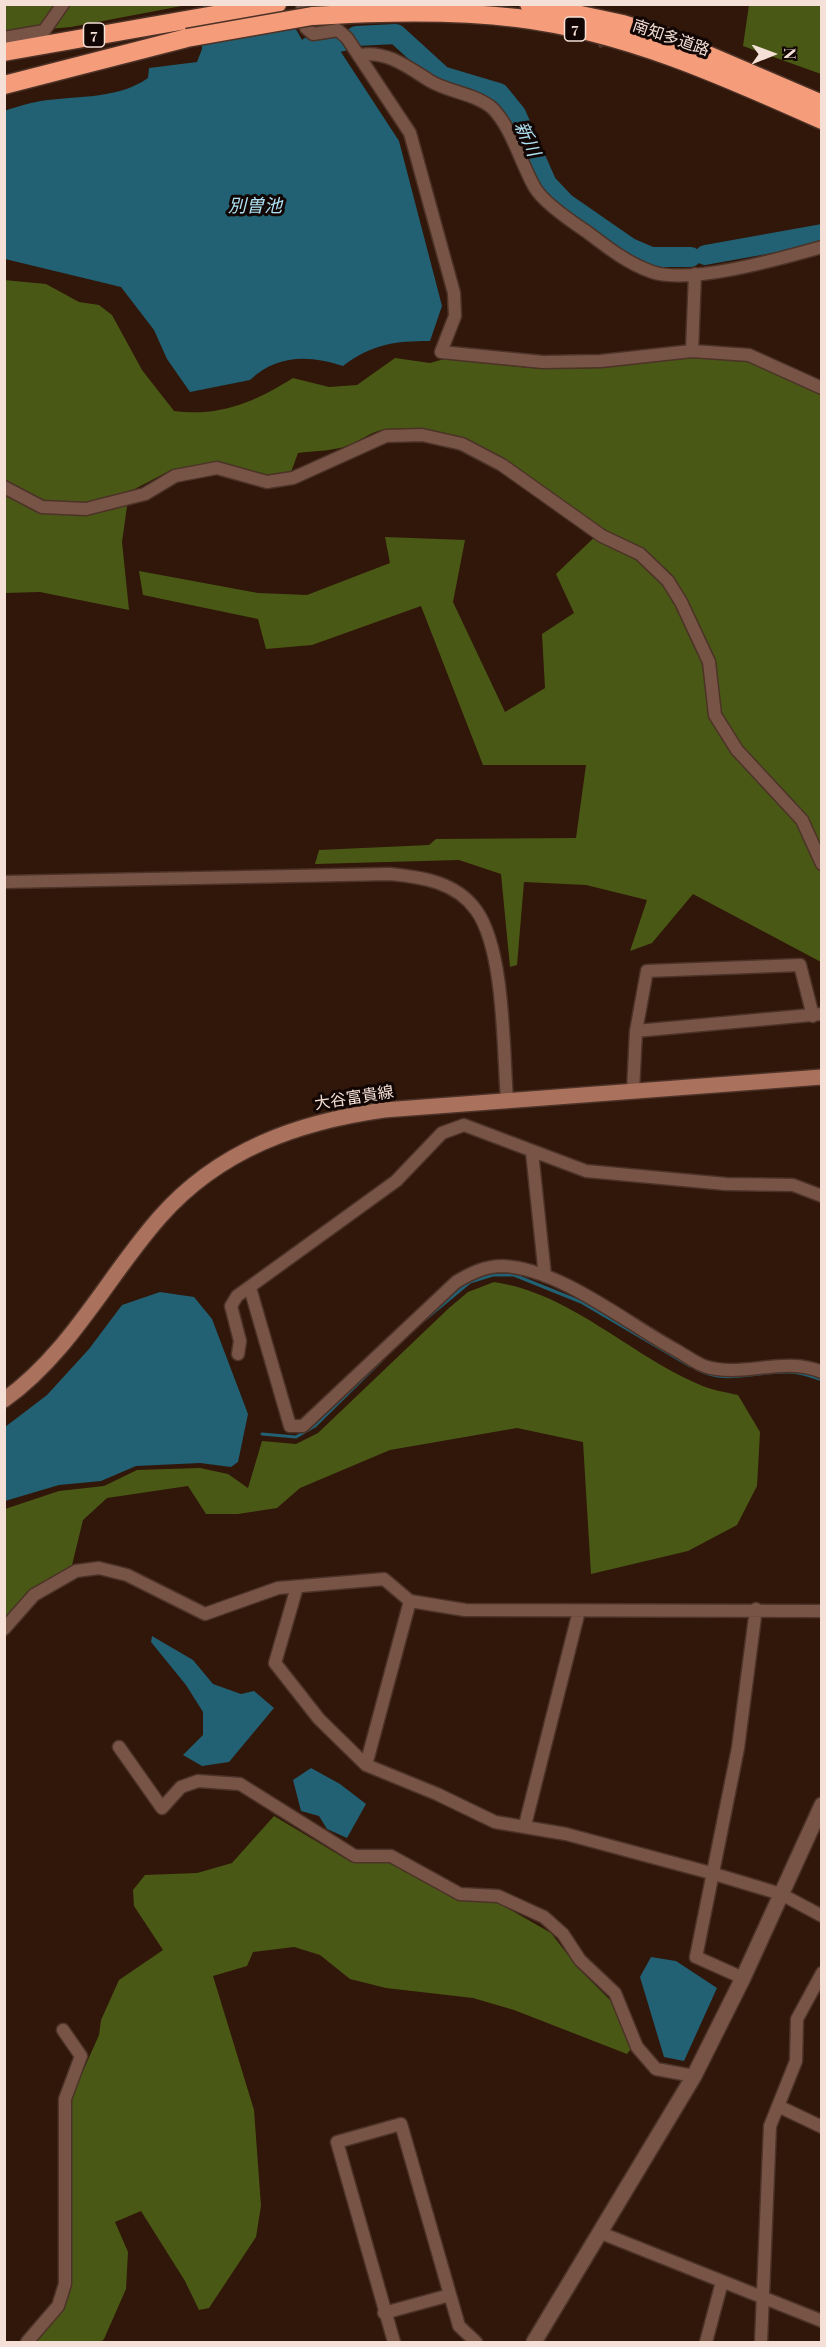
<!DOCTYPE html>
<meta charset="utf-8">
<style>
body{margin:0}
#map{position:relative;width:826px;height:2347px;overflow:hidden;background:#31160a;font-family:"Playfair Display",serif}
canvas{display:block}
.frame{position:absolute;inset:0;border:6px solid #f5e0d8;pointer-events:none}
.north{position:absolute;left:742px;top:24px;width:60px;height:60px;-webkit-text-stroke:4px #110603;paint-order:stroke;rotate:89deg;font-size:16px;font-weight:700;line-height:24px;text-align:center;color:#f5e0d8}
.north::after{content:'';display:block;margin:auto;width:21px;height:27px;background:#f5e0d8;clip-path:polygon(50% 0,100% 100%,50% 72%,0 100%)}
</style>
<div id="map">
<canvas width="826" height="2347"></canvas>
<div class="frame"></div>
<div class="north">N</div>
</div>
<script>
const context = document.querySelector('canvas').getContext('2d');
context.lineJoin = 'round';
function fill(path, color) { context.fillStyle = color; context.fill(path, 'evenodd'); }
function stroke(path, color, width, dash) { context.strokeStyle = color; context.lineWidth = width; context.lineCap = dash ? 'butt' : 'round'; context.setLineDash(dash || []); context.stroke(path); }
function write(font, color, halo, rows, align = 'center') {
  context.font = font + ' "Playfair Display","Noto Sans JP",serif'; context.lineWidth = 6; context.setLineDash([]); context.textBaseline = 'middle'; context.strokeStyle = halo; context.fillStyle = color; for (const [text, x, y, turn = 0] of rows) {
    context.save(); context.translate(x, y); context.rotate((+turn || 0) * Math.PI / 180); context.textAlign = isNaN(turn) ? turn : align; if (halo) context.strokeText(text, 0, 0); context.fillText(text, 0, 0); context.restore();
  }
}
fill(new Path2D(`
 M 5,5 L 187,5 L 71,27 L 5,33 Z
 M 749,5 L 821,5 L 821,74 L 743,46 Z
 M 4,280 L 46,284 L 79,302 L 99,305 L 112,315 L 142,370 L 174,411 C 220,417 255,402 293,378 L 329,387 L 357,385 L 395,358 L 430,363 L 444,359 L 541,369 L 601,368 L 689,357 L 750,361 L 821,394 L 821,962 L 693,894 L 652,943 L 630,951 L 647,900 L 586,885 L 524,882 L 517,965 L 510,967 L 501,874 L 459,860 L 315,864 L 319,850 L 429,845 L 436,839 L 576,838 L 586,765 L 483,765 L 421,606 L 312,645 L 266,649 L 258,619 L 143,595 L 139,571 L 258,593 L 307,595 L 390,563 L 385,537 L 465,540 L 453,602 L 505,712 L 545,688 L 542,634 L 574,613 L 556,574 L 603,529 C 537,483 472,422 387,429 C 372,430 358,443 344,447 C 330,451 313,451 298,453 L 291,472 L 263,475 L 218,462 L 171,470 L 129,492 L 122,542 L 129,610 L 40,592 L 5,593 Z
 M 494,1282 C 570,1293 629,1354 698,1384 C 710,1390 725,1392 738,1395 L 760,1432 L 757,1486 L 737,1525 L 688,1551 L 591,1574 L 583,1442 L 517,1428 L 390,1450 L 300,1488 L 277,1508 L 238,1514 L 206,1514 L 188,1486 L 107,1498 L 83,1520 L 72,1565 L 28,1592 L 5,1619 L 5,1509 L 59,1491 L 104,1486 L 137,1470 L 200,1468 L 228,1474 L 248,1488 L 262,1441 L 296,1444 L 318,1433 L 449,1308 L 468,1292 Z
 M 274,1816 L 351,1862 L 390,1862 L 497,1902 L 551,1933 L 578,1968 L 611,2001 L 631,2049 L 627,2054 L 514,2010 L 473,1998 L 386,1988 L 350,1979 L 320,1955 L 294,1947 L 253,1952 L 247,1966 L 213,1976 L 254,2110 L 261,2206 L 256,2237 L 209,2308 L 199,2310 L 185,2281 L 141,2211 L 115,2222 L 128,2252 L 126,2289 L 104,2339 L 101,2342 L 35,2342 L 64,2308 L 71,2288 L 71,2098 L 99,2035 L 101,2020 L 119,1980 L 163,1950 L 134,1906 L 133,1890 L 145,1875 L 197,1873 L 232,1863 Z`), '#495915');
fill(new Path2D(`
 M 203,5 L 282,5 L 309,52 L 339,49 L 399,141 L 442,306 L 430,341 C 395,341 372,344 343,366 C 310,355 277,354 250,380 L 190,392 L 167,359 L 154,330 L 121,287 L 5,259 L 4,111 C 13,108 22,105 31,103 C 70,94 114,102 148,78 L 149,68 L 197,62 L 202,49 Z
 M 160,1292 L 194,1297 L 212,1319 L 248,1414 L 238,1462 L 231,1467 L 200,1463 L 136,1466 L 101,1481 L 59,1485 L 5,1501 L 5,1427 L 47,1395 L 89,1349 L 122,1305 Z
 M 152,1636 L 193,1660 L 213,1684 L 241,1694 L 254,1691 L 274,1708 L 229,1762 L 202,1766 L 183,1755 L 203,1735 L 203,1712 L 186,1685 L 151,1642 Z
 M 311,1768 L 340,1784 L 366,1804 L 347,1838 L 327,1829 L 319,1816 L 301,1811 L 293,1780 Z
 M 651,1957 L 676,1961 L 717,1988 L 684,2061 L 664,2057 L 640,1977 Z`), '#216173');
stroke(new Path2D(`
 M 423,1321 L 470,1282 L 493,1275 L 514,1275 L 581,1302 L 690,1366
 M 696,1369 C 726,1385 757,1371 789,1372 C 801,1372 811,1376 822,1380
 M 262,1434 L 296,1437 L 315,1426 L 381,1361`), '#216173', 3);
stroke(new Path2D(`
 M 356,36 L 396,34 L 442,76 L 499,93 L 516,114 L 547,184 L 565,203 L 630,248 L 651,257 L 691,257
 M 309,47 L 344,41
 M 705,255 L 822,234`), '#216173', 20);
stroke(new Path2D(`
 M 585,4 L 605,46`), '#4e3429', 12, [12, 6]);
const minor = new Path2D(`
 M 302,4 L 306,28 L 313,34 L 338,30 L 347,38 L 410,133 L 454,293 L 455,316 L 441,352 L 543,362 L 601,361 L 692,351 L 749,355 L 822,388
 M 4,38 L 44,31 L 63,4
 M 360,55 C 386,50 408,67 430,81 C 448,92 476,94 492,108 C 511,126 522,166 535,188 C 544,203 572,222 587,232 C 608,248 627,263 652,272 C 690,285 783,258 822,247
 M 692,351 L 695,274
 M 4,487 L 42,507 L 86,509 L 145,494 L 175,476 L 217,468 L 267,482 L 293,478 L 386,436 L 422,435 L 462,444 L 502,465 L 602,536 L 640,554 L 668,581 L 681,602 L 709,662 L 715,715 L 737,750 L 802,820 L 822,864
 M 4,882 L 390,874 C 422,877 456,882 476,910 C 505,950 503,1051 507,1100
 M 636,1031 L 822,1014
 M 633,1091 L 636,1031 L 647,971 L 800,965 L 813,1016
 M 532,1152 L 545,1276
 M 250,1288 L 290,1426 L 303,1426 L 456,1282 C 471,1273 485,1266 503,1266 C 561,1269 626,1323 676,1350 C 685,1355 694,1362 704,1366 C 743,1379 783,1355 822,1372
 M 238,1354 L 240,1341 L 231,1306 L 237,1296 L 396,1181 L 442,1133 L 464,1125 L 586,1171 L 726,1184 L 793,1185 L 822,1196
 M 297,1587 L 275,1663 L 319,1719 L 366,1765 L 437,1794 L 495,1822 L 566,1834 L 711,1873 L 781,1894 L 822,1916
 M 4,1629 L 34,1595 L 76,1571 L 99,1568 L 127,1575 L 205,1614 L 278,1588 L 384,1579 L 410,1601 L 465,1610 L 822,1611
 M 119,1747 L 162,1808 L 181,1787 L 198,1781 L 240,1784 L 355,1856 L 391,1856 L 460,1894 L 498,1896 L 544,1917 L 563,1934 L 580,1960 L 615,1993 L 637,2047 L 656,2069 L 694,2076
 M 366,1765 L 410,1601
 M 525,1825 L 579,1611
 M 743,1978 L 696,1957 L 738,1748 L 756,1609
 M 778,2106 L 822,2127
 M 601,2233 L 822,2321
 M 384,2313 L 450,2295
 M 27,2342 L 58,2306 L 65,2284 L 65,2099 L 81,2056 L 63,2030
 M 394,2342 L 337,2142 L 401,2124 L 459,2326 L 476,2342
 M 706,2342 L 722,2282
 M 761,2342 L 770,2126 L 796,2061 L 797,2019 L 822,1973`);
const tertiary = new Path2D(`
 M 534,2342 L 694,2076 L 743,1978 L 822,1805`);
const secondary = new Path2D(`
 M 4,1400 C 71,1352 107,1277 160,1217 C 219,1150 298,1122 384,1110 L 822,1077`);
const motorway = new Path2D(`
 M 529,4 L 623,24 L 668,38 L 822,104
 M 312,16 C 380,12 449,10 517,18 C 624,31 724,76 822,120
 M 4,52 L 277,4
 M 4,85 L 187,38`);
stroke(minor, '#4c3227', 15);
stroke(tertiary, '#4c3227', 18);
stroke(secondary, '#4c3227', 18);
stroke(motorway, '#4c3227', 21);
stroke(minor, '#775446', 12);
stroke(tertiary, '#775446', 15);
stroke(secondary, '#aa715c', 15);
stroke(motorway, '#f59c7b', 18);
const motorwayBridge = new Path2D(`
 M 187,38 L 312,16`);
stroke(motorwayBridge, '#4c3227', 21, []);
stroke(motorwayBridge, '#f59c7b', 18);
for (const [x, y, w] of [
 [575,29,21],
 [94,35,21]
]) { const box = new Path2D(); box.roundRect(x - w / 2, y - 12, w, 24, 4.5); context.fillStyle = '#110603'; context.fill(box); stroke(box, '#f5e0d8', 1.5); }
write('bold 15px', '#f5e0d8', null, [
 ["7",575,29],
 ["7",94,35]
]);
write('16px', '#f5e0d8', '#110603', [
 ["南知多道路",671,38,19],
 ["大谷富貴線",354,1098,-9]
]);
write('italic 18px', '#ade1f3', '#110603', [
 ["新川",527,139,66],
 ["別曽池",255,206]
]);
</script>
